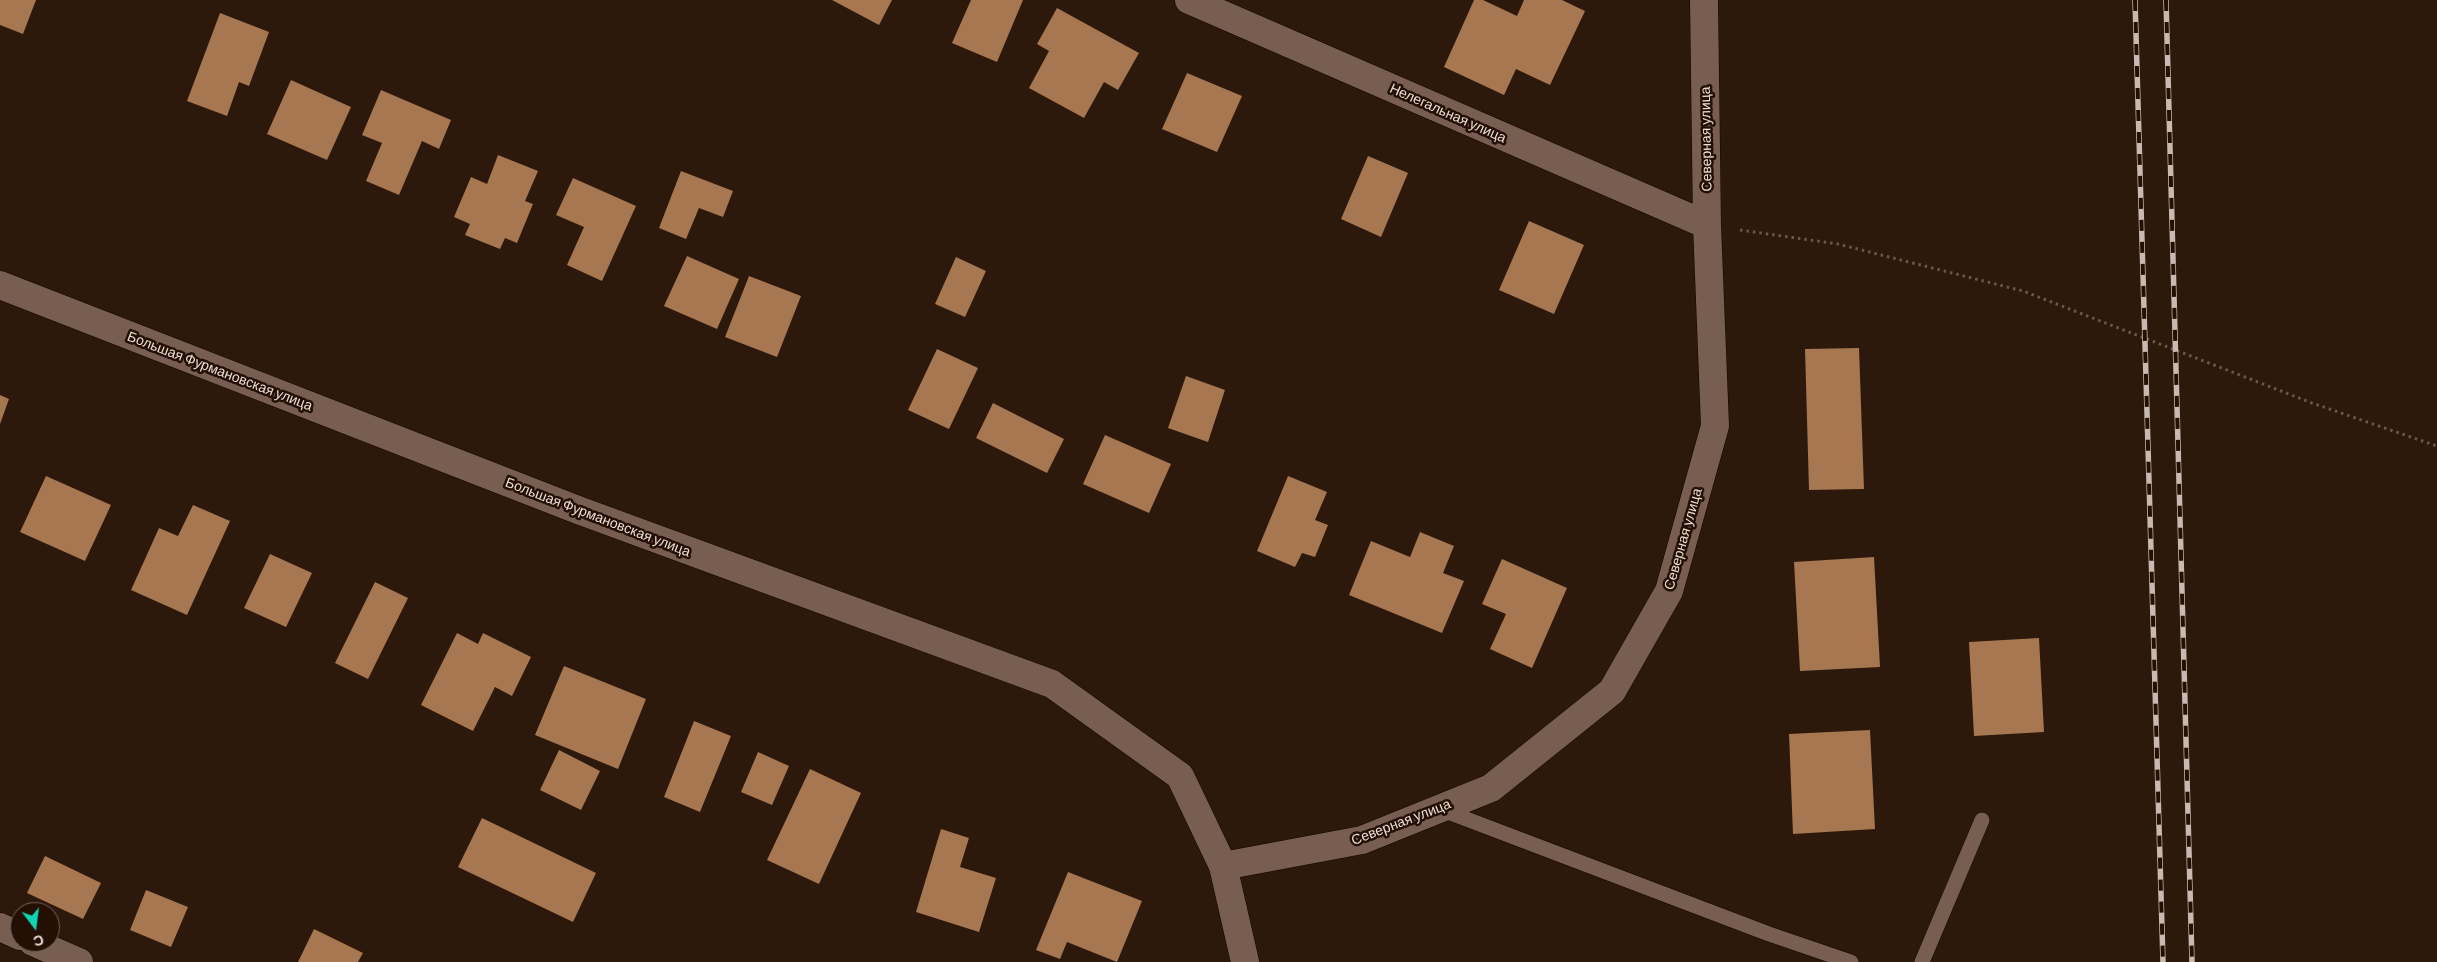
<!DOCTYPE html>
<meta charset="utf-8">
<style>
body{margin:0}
#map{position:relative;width:2437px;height:962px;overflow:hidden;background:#2d180c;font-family:Barlow,sans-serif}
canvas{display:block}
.north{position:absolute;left:10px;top:902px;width:50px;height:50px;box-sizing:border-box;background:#230f04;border:1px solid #736158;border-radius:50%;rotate:165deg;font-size:14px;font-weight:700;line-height:20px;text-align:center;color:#ecddd5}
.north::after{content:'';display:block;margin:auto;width:18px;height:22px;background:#10d5b4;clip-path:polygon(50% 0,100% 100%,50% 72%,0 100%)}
</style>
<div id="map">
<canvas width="2437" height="962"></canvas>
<div class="north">С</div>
</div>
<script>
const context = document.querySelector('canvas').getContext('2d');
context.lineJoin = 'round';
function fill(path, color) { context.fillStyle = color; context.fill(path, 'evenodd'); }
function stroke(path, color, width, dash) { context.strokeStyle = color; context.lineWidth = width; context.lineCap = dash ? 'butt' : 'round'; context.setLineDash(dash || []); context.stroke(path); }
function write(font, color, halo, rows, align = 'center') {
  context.font = font + ' Barlow,sans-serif'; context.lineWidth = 5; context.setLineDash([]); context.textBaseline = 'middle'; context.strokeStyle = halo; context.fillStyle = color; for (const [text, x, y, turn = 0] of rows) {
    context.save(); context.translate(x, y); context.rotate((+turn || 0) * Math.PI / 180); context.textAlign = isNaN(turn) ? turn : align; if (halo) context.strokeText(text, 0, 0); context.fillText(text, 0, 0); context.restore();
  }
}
fill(new Path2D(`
 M 0,0 L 36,0 L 23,34 L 0,25 Z
 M 832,0 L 892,0 L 879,25 Z
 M 971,0 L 1023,0 L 997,62 L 952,43 Z
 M 1474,0 L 1483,0 L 1517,16 L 1524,0 L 1562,0 L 1585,11 L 1550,85 L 1516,69 L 1504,95 L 1444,67 Z
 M 1057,8 L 1139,53 L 1118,90 L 1104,82 L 1084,118 L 1029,88 L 1049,51 L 1037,44 Z
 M 220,13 L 269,32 L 249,86 L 239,82 L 227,116 L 187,101 Z
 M 1187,73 L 1242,96 L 1217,152 L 1162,129 Z
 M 291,80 L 351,107 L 327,160 L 267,134 Z
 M 381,90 L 451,120 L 439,149 L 422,141 L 399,195 L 366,181 L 382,143 L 362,135 Z
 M 498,155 L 538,171 L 525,201 L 533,204 L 517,243 L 505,238 L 500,249 L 465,235 L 470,224 L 454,217 L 471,177 L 487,184 Z
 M 1368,156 L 1408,173 L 1381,237 L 1341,219 Z
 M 681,171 L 733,191 L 723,217 L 699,208 L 686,239 L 659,228 Z
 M 573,178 L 636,206 L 602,281 L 567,265 L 584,227 L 556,215 Z
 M 1529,221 L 1584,245 L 1554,314 L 1499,290 Z
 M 687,256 L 739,279 L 717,329 L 664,306 Z
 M 956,257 L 986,271 L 965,317 L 935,304 Z
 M 749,276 L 801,296 L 777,357 L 725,337 Z
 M 1859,348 L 1864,489 L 1809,490 L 1805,349 Z
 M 937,349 L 978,368 L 949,429 L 908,410 Z
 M 1186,376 L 1225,390 L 1208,442 L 1168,428 Z
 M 0,395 L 9,399 L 0,424 Z
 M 993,403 L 1064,439 L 1047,473 L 976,438 Z
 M 1105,435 L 1171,464 L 1149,513 L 1083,484 Z
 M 46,476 L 111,505 L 85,561 L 20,532 Z
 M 1288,476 L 1327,492 L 1315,520 L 1328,525 L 1315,557 L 1302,553 L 1295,567 L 1257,551 Z
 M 193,505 L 230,521 L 187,615 L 131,590 L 159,528 L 178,536 Z
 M 1420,532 L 1454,546 L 1443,573 L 1464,581 L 1442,633 L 1349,595 L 1371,541 L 1410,557 Z
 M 270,554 L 312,573 L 286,627 L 244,608 Z
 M 1874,557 L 1880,667 L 1800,671 L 1794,562 Z
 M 1502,559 L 1567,588 L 1532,668 L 1490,649 L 1506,614 L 1482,604 Z
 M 375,582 L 408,598 L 368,679 L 335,663 Z
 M 457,633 L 478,644 L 483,633 L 531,657 L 512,696 L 495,687 L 473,731 L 421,705 Z
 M 2039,638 L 2044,732 L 1974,736 L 1969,642 Z
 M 564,666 L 646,699 L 618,769 L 535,735 Z
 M 694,721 L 731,736 L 700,812 L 664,797 Z
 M 1870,730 L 1875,829 L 1793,834 L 1789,734 Z
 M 559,750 L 600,771 L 581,810 L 540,790 Z
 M 758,752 L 789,766 L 772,805 L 741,792 Z
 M 810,769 L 861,793 L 819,884 L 767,860 Z
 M 482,818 L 596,873 L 573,922 L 458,867 Z
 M 941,829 L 969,838 L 960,867 L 996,878 L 979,932 L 916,912 Z
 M 45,856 L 101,883 L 83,919 L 27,893 Z
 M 1068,872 L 1142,901 L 1117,962 L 1067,942 L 1060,959 L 1036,950 Z
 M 146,890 L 188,907 L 171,947 L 130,930 Z
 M 314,929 L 363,953 L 358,962 L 298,962 Z`), '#a67750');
const service = new Path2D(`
 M 1440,809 L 1769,934 L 1851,962
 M 1922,962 L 1982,820`);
const minor = new Path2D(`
 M 1189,0 L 1707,225
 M 1223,866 L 1362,840 L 1491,788 L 1612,691 L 1669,591 L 1715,426 L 1707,225 L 1704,0
 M 0,927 L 20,936
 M 33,942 L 79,962`);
const secondary = new Path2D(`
 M 0,285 L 578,510 L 1052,684 L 1180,776 L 1223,866 L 1245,962`);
stroke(service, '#140300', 16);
stroke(minor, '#140300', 29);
stroke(secondary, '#140300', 29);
stroke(new Path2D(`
 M 1740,230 L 1838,244 L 2023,291 L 2312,403 L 2437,446`), '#6b574d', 3, [2.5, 4]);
stroke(service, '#785e51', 15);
stroke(minor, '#785e51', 28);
stroke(secondary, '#785e51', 28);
const rail = new Path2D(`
 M 2135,0 L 2163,962
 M 2166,0 L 2192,962`);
stroke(rail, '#c9b9b0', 5.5);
stroke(rail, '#230f04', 4, [11]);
write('14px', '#ecddd5', '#230f04', [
 ["Нелегальная улица",1448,113,24],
 ["Северная улица",1706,139,-91],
 ["Большая Фурмановская улица",220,371,21],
 ["Большая Фурмановская улица",598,517,21],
 ["Северная улица",1683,539,-74],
 ["Северная улица",1401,822,-21]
]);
</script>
